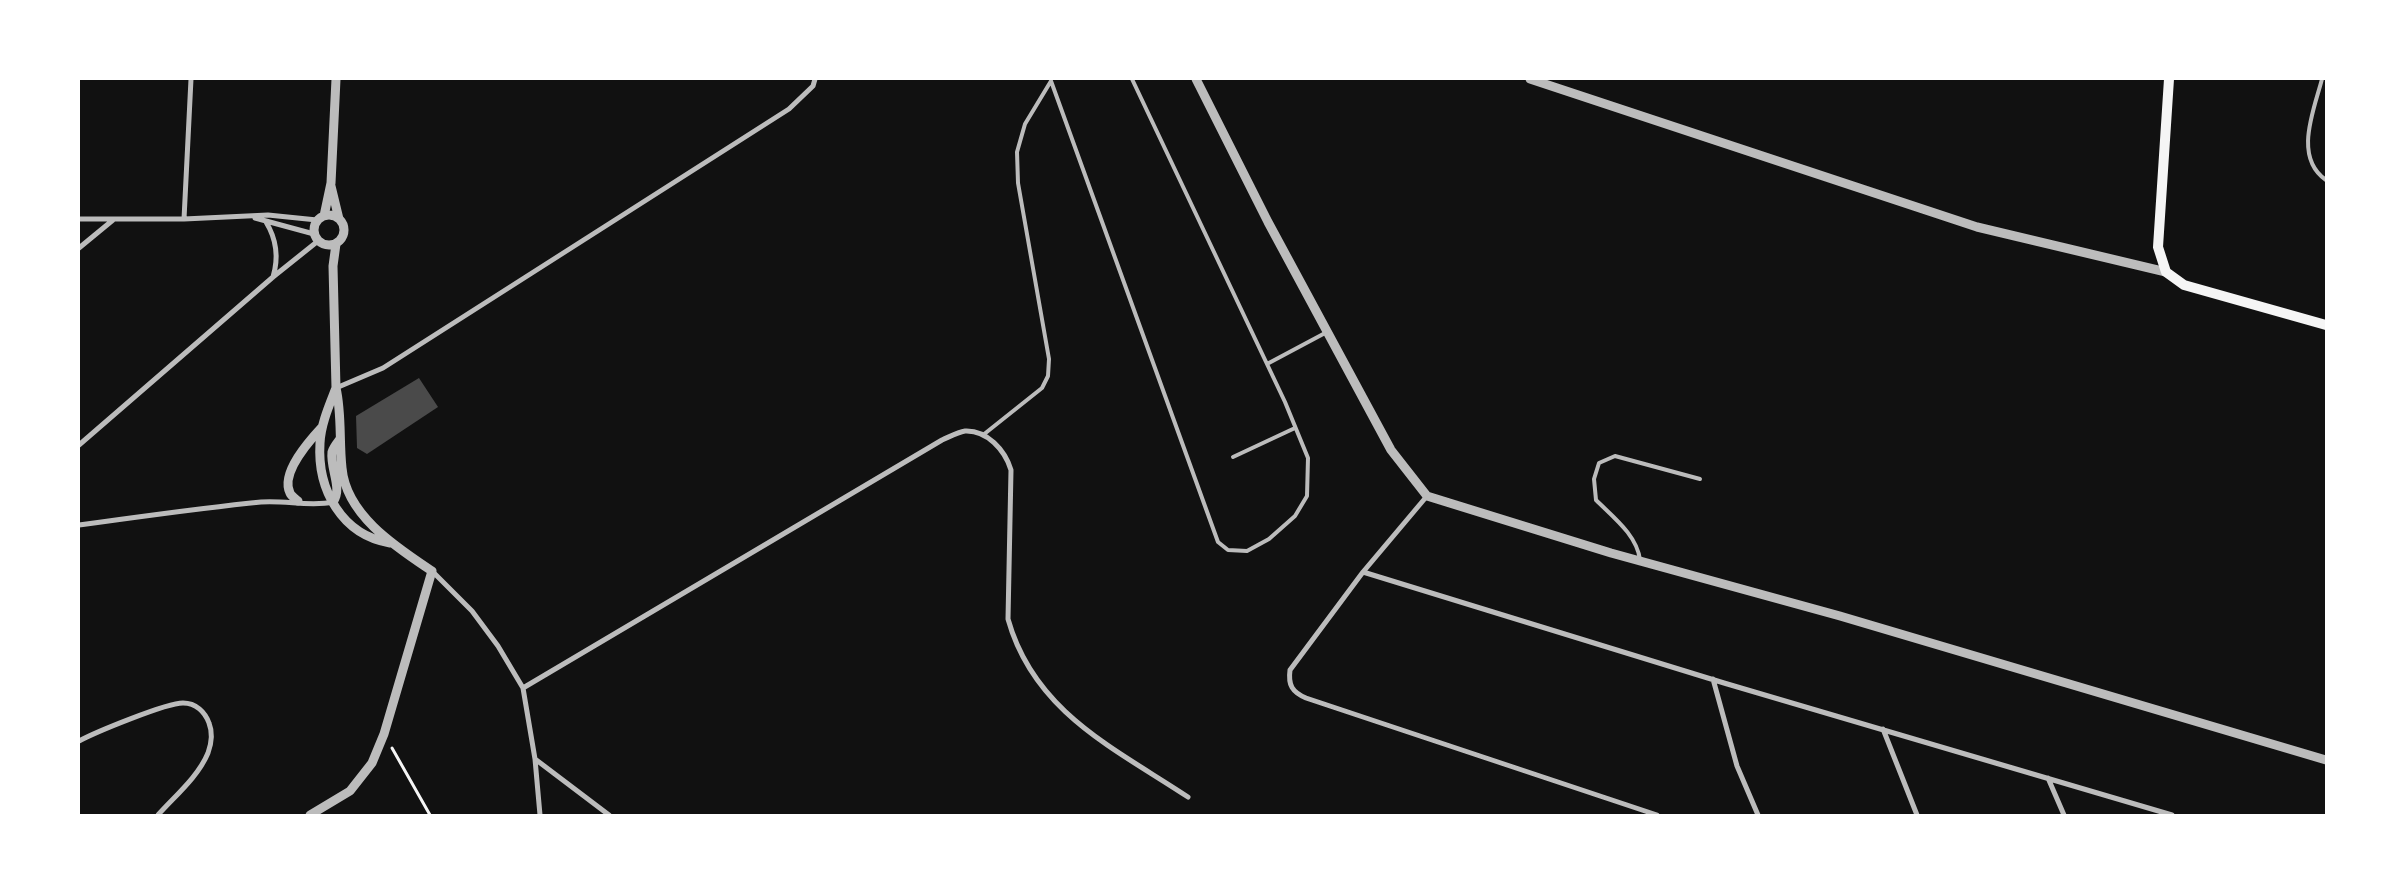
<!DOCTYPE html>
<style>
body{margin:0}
#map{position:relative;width:2405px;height:894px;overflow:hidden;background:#111;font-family:Inter,sans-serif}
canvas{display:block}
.frame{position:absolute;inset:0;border:80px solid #fff;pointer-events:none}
</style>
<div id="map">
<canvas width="2405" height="894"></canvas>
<div class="frame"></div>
</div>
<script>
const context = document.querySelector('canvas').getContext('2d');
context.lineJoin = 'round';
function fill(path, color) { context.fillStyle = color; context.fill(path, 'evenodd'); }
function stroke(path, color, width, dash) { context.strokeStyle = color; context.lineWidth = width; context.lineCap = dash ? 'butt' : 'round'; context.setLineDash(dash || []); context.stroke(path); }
fill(new Path2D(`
 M 419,378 L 438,407 L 367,454 L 357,448 L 356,416 Z`), '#4a4a4a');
stroke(new Path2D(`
 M 392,748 L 430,815`), '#f5f5f5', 3);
stroke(new Path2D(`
 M 2322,79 C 2314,110 2293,157 2326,180
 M 1267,364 L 1327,332
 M 983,435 L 1042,388 L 1048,376 L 1049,359 L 1018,183 L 1017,152 L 1025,124 L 1051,81 L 1218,542 L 1228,550 L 1247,551 L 1269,539 L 1295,516 L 1307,496 L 1308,458 L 1285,402 L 1132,79
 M 1233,457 L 1295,428
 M 1640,560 C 1637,535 1613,517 1596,500 L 1594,479 L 1599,463 L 1615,456 L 1700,479`), '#bcbcbc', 4);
stroke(new Path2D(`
 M 255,218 L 314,234
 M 79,219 L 184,219 L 268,215 L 317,220
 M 184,219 L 191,79
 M 266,222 C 277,240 279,257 273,277
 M 79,248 L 113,220
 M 336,388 L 383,368 L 789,109 L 813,86 L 815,79
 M 79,445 L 273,277 L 318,241
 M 1427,496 L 1363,572 L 1290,670 C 1288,685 1292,692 1306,698 L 1657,815
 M 79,525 C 139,517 200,508 261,502 C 285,500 311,507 333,502
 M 432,571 L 472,611 L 498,646 L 523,688 L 535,759 L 540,815
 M 1363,572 L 1724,683 L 2172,815
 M 1713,679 L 1737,766 L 1758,815
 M 523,688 L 942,440 C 949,437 958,432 965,431 C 987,430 1005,450 1011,470 L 1008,619 C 1034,712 1114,748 1188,797
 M 1883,729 L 1917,815
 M 79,741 C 96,732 166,703 183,703 C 196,703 205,712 209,723 C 213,733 212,742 208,753 C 198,777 175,796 158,815
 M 535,759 L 609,815
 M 2048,778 L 2064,815`), '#bcbcbc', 5);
stroke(new Path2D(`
 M 1196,79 L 1268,222 L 1391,450 L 1427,496 L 1611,553 L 1840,616 L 2326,760
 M 1530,79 L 1977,227 L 2166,272
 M 331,186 L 339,219
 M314 230a15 15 0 1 1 30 0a15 15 0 1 1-30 0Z
 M 324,216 L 331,183 L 336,79
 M 336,388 C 329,406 321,424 320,443 C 317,490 342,535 390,543
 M 298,501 C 296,499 291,496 290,493 C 280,473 310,440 322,427
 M 333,502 C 343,489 330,469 332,452 C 333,448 337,443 340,439
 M 310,815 L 350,791 L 372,763 L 384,734 L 432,571 C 396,547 346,515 342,468 C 339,441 342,414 336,388 L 333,266 L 336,244`), '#bcbcbc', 9);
stroke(new Path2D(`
 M 2169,79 L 2158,247 L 2166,272 L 2184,285 L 2326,325`), '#f5f5f5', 10);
</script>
